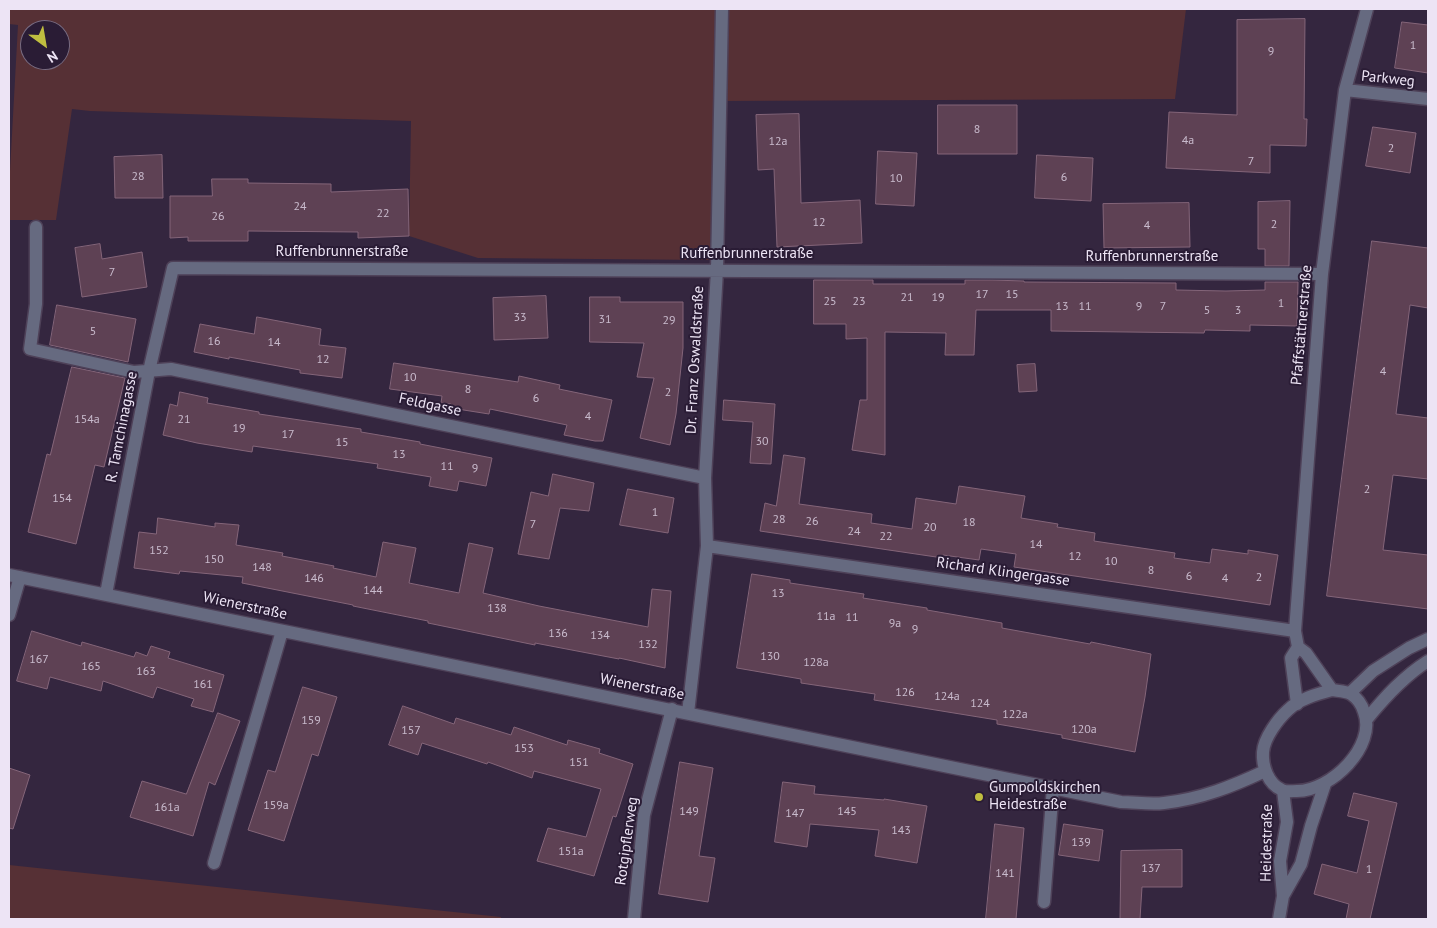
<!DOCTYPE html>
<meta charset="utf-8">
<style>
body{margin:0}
#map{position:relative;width:1437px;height:928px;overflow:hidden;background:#34263f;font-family:"PT Sans",sans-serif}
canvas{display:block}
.frame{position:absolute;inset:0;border:10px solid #ede4f5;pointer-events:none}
.north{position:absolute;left:20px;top:20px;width:50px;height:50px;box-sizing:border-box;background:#2a1c35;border:1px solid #786c82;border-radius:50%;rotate:148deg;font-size:14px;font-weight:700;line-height:20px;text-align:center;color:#ede4f5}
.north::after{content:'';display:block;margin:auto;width:18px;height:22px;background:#c0be40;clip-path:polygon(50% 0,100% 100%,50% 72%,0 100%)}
</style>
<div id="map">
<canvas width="1437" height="928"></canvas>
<div class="frame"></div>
<div class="north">N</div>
</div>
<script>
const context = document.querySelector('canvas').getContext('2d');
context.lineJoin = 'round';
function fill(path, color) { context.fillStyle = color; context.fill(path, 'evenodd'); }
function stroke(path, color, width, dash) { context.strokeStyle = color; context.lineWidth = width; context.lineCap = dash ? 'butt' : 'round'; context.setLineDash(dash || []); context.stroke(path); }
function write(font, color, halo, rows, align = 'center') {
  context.font = font + ' "PT Sans",sans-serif'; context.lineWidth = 4; context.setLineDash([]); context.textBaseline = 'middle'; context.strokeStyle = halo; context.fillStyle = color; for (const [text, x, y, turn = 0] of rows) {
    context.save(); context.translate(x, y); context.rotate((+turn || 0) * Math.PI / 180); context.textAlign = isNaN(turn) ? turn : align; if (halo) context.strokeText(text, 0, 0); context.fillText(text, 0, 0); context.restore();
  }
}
fill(new Path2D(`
 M 9,9 L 1186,9 L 1175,99 L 717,101 L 710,260 L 478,258 L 409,236 L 411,121 L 90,111 L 72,109 L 56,220 L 9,220 L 9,189 L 18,25 L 9,24 ZM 30,30 L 60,30 L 60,60 L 30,60 Z
 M 9,865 L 501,917 L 501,919 L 9,919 Z`), '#563035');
const building = new Path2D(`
 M 1305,19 L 1304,119 L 1307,119 L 1306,146 L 1270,145 L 1270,173 L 1166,168 L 1169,112 L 1237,115 L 1237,20 Z
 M 1402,22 L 1428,25 L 1428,73 L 1395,68 Z
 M 938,105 L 1017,105 L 1017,154 L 938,154 Z
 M 799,114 L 801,203 L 860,200 L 862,243 L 777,247 L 774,169 L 758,170 L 756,115 Z
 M 1373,127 L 1416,133 L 1410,173 L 1366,166 Z
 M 878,151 L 917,153 L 914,206 L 876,204 Z
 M 162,155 L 163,198 L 115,198 L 114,157 Z
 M 1037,155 L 1093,158 L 1091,201 L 1035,198 Z
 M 212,179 L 248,179 L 248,183 L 331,184 L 331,192 L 408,189 L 409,236 L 358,238 L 358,232 L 248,231 L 248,241 L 188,241 L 188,237 L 170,238 L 170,196 L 212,196 Z
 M 1290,201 L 1289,266 L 1265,266 L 1265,249 L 1258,249 L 1258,202 Z
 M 1189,203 L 1190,247 L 1104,248 L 1103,204 Z
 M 1372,241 L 1428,248 L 1428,308 L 1410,305 L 1396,414 L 1428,418 L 1428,479 L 1393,475 L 1383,550 L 1428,555 L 1428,609 L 1327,596 Z
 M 100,244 L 102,259 L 142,252 L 147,287 L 82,297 L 75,248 Z
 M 814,280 L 873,280 L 873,284 L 965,284 L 965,280 L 992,280 L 1024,281 L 1024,282 L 1176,283 L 1176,290 L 1226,291 L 1265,290 L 1265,282 L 1298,282 L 1297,326 L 1250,325 L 1250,331 L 1205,330 L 1204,333 L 1051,331 L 1051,310 L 976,310 L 974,355 L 945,355 L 946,333 L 885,332 L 885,455 L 852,450 L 860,400 L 867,400 L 867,338 L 846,339 L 846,324 L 814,324 Z
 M 546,296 L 548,338 L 494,340 L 493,298 Z
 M 590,297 L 620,297 L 620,302 L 683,302 L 683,348 L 676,414 L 670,445 L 640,438 L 654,378 L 637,377 L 644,343 L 590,342 Z
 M 57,305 L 136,319 L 128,362 L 50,345 Z
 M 257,317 L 321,329 L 319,345 L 346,348 L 342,378 L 300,373 L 300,370 L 229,357 L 229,359 L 194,352 L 200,324 L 254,334 Z
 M 394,363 L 518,382 L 519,376 L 560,385 L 559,389 L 612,400 L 603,441 L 595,441 L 564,435 L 567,425 L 490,409 L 489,414 L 451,408 L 451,404 L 441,403 L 442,396 L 390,389 Z
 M 1035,364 L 1037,391 L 1019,392 L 1017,365 Z
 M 72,367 L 125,378 L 104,467 L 95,465 L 76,544 L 28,532 L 47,454 L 50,455 Z
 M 180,392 L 208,398 L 207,403 L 259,412 L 259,414 L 361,429 L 361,432 L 420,442 L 420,444 L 492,458 L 486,486 L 459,481 L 457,491 L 429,486 L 431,477 L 377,468 L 378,464 L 253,446 L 252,452 L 197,443 L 163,435 L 170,404 L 177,406 Z
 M 724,400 L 775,404 L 771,464 L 750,463 L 753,422 L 723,420 Z
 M 784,455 L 805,458 L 799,504 L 872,514 L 871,523 L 912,529 L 916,498 L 956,504 L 959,486 L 1025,496 L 1021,518 L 1058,524 L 1057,527 L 1095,533 L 1094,541 L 1175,553 L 1174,558 L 1210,563 L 1212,549 L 1248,554 L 1248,550 L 1278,555 L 1270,605 L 1014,567 L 1016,554 L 981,549 L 979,560 L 943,555 L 943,558 L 760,531 L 765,503 L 776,506 Z
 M 553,474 L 594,483 L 589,511 L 560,508 L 549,559 L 518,554 L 531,492 L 548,496 Z
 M 628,489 L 674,498 L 668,533 L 620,525 Z
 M 158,518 L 215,527 L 215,523 L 239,525 L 236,545 L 283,553 L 282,556 L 334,566 L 333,568 L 376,577 L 383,542 L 416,548 L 409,583 L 459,593 L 469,543 L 493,548 L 483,593 L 539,606 L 648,627 L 652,589 L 671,591 L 665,668 L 619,658 L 619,659 L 535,643 L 535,645 L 428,623 L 428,621 L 353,606 L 353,605 L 242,583 L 243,577 L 180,571 L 179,574 L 134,568 L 139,532 L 156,534 Z
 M 752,574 L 790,580 L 790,583 L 864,594 L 863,598 L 927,608 L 927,610 L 1002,623 L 1002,628 L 1090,644 L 1091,642 L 1151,654 L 1145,697 L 1135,752 L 1062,738 L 1062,735 L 997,724 L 997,720 L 874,700 L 875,694 L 801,683 L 801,679 L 737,668 Z
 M 32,631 L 81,646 L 82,642 L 134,657 L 136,652 L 147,656 L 151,646 L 170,652 L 168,658 L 224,675 L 213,712 L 191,706 L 194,699 L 157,687 L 153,698 L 103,681 L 101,691 L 50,677 L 47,689 L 17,681 Z
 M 303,687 L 337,697 L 318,756 L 312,754 L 284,841 L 248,830 L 268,770 L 275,772 Z
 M 403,706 L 454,724 L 456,718 L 511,735 L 514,727 L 567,745 L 568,740 L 600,749 L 599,753 L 633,764 L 616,817 L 613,816 L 594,876 L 537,861 L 548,828 L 586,837 L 601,789 L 534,771 L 532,778 L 488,762 L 487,764 L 422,743 L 418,755 L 389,745 Z
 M 218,713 L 240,721 L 215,785 L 209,782 L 193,836 L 130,817 L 142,781 L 186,794 Z
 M 680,762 L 713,768 L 699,856 L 715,858 L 708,902 L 659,894 Z
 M 9,768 L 30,775 L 13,829 L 9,828 Z
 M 783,782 L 815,786 L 814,794 L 884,800 L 884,799 L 927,806 L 917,863 L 875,856 L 879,830 L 810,824 L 807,847 L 775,842 Z
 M 1354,793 L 1397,803 L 1370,919 L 1346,919 L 1349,904 L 1314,894 L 1322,864 L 1357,873 L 1369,821 L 1348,816 Z
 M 995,824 L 1024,828 L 1016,919 L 986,919 Z
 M 1064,824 L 1103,830 L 1099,861 L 1059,855 Z
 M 1182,850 L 1182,887 L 1142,887 L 1140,919 L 1120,919 L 1121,851 Z`);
fill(building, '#5e4154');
stroke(building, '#846579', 1);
const minor = new Path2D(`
 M 1345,90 L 1428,99
 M 36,227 L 36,304 L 30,349 L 134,372 L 171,369 L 705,478
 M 707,546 L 1295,631
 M 9,575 L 1121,802 C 1135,802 1150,805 1164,803 C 1201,799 1233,786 1265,771
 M 106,594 L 149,371 L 173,268 L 1322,274
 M 9,615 L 20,577
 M 1298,647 L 1306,653 L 1332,690
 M 1332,690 C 1338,691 1346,691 1351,694 C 1357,698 1362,705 1364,712 C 1377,746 1331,791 1297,791 C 1292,791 1286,792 1282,790 C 1268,784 1262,766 1263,752 C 1264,738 1278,719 1288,710 C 1299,699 1317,694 1332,690 Z
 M 1350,693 L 1373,671 L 1409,648 L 1428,639
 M 1297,704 L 1291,658 L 1298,647 L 1295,631 L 1322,274 L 1345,90 L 1367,9
 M 688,713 L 707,546 L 705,478 L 717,270 L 722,9
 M 1367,719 C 1385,697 1404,676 1428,661
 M 214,863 L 282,631
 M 1283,896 L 1301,864 L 1311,826 L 1325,784
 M 1044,902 L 1053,787
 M 634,919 L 644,815 L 672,709
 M 1279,919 L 1283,896 L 1280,861 L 1287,822 L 1283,791`);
stroke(minor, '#4e4158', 15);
stroke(minor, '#666a80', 12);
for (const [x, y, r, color] of [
 [979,797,5,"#c0be40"]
]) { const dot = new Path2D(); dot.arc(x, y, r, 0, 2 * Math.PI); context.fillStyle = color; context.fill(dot); stroke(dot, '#2a1c35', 2); }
write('12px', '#c9bbcd', null, [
 ["1",1413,46],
 ["9",1271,52],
 ["8",977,130],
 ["4a",1188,141],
 ["12a",778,142],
 ["2",1391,149],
 ["7",1251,162],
 ["28",138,177],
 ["6",1064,178],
 ["10",896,179],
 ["24",300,207],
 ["22",383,214],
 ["26",218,217],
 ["12",819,223],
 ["2",1274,225],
 ["4",1147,226],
 ["7",112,273],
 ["17",982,295],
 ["15",1012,295],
 ["21",907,298],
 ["19",938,298],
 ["25",830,302],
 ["23",859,302],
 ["1",1281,304],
 ["13",1062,307],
 ["11",1085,307],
 ["9",1139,307],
 ["7",1163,307],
 ["5",1207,311],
 ["3",1238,311],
 ["33",520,318],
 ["31",605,320],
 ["29",669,321],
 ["5",93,332],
 ["16",214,342],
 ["14",274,343],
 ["12",323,360],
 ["4",1383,372],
 ["10",410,378],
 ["8",468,390],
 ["2",668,393],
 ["6",536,399],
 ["4",588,417],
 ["154a",87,420],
 ["21",184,420],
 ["19",239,429],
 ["17",288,435],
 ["30",762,442],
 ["15",342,443],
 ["13",399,455],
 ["11",447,467],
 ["9",475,469],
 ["2",1367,490],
 ["154",62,499],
 ["1",655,513],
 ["28",779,520],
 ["26",812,522],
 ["18",969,523],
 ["7",533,525],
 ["20",930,528],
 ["24",854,532],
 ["22",886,537],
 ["14",1036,545],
 ["152",159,551],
 ["12",1075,557],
 ["150",214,560],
 ["10",1111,562],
 ["148",262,568],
 ["8",1151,571],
 ["6",1189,577],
 ["2",1259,578],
 ["146",314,579],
 ["4",1225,579],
 ["144",373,591],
 ["13",778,594],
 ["138",497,609],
 ["11a",826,617],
 ["11",852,618],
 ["9a",895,624],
 ["9",915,630],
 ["136",558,634],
 ["134",600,636],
 ["132",648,645],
 ["130",770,657],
 ["167",39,660],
 ["128a",816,663],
 ["165",91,667],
 ["163",146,672],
 ["161",203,685],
 ["126",905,693],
 ["124a",947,697],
 ["124",980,704],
 ["122a",1015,715],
 ["159",311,721],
 ["120a",1084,730],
 ["157",411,731],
 ["153",524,749],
 ["151",579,763],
 ["159a",276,806],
 ["161a",167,808],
 ["149",689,812],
 ["145",847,812],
 ["147",795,814],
 ["143",901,831],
 ["139",1081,843],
 ["151a",571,852],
 ["137",1151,869],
 ["1",1369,870],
 ["141",1005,874]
]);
write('15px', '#ede4f5', '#2a1c35', [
 ["Parkweg",1388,79,6],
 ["Ruffenbrunnerstraße",342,252],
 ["Ruffenbrunnerstraße",747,254],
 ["Ruffenbrunnerstraße",1152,257],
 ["Pfaffstättnerstraße",1302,325,-85],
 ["Dr. Franz Oswaldstraße",695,360,-87],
 ["Feldgasse",430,405,12],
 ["R. Tamchinagasse",122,427,-79],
 ["Richard Klingergasse",1003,572,8],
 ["Wienerstraße",245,606,12],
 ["Wienerstraße",642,687,11],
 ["Rotgipflerweg",627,841,-82],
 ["Heidestraße",1267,843,-89]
]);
write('15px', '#ede4f5', '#2a1c35', [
 ["Gumpoldskirchen",989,788],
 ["Heidestraße",989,805]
], 'left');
</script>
